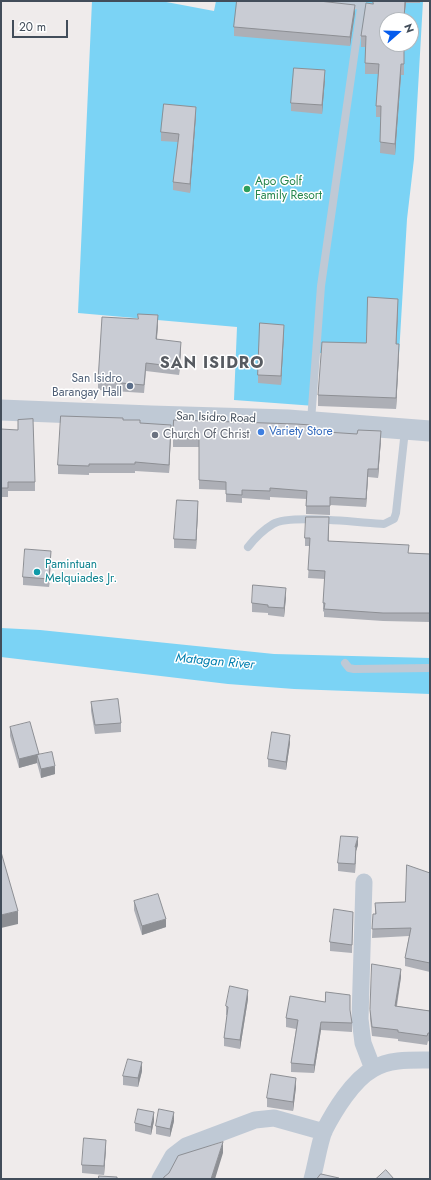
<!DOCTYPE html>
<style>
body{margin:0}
#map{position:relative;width:431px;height:1180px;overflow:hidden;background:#efebeb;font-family:Jost,sans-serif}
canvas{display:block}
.frame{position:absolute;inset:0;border:2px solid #424d5a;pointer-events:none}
.north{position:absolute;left:379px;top:12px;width:40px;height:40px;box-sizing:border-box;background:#fff;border:1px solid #b3b8bd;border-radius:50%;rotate:70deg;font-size:11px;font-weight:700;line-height:16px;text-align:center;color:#424d5a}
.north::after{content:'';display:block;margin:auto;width:14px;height:18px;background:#065ced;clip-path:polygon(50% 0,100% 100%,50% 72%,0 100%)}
.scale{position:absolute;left:12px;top:20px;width:56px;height:18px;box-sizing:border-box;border:2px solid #424d5a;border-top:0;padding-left:5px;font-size:12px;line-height:14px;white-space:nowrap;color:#424d5a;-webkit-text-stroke:3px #fff;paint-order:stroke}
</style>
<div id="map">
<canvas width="431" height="1180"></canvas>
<div class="frame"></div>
<div class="north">N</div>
<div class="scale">20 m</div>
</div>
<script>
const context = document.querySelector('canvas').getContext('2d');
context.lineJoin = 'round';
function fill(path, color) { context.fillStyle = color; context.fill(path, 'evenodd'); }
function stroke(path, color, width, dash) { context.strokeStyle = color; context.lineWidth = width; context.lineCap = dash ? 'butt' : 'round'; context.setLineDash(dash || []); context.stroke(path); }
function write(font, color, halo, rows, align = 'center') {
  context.font = font + ' Jost,sans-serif'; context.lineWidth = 3; context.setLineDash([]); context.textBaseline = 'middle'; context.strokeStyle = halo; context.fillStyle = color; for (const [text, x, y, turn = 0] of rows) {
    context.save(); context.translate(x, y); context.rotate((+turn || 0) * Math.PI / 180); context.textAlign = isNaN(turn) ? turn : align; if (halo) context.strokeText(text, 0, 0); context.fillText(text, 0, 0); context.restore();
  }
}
fill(new Path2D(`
 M 92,1 L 161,1 L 214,11 L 216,1 L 423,1 L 414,159 L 407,219 L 399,355 L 318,353 L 315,406 L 234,400 L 237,327 L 78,313 ZM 387,20 L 411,20 L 411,44 L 387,44 Z
 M 1,628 L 40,630 L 274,654 L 430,658 L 430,694 L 294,689 L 228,684 L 1,657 Z`), '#7bd3f5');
stroke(new Path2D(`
 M 322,1 L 361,6
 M 311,421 L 321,286 L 362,1
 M 248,547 C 255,538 263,530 273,524 C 290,514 361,523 384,524 L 394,519 L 396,513 L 405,430
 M 345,663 L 349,668 L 354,669 L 430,668`), '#bfc9d5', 8);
stroke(new Path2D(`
 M 364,882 L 360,1019 L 363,1043 L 373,1069
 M 160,1179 L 173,1156 L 186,1146 L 255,1120 L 274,1118 L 324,1132
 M 312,1179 C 316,1165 319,1144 324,1131 C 334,1111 353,1080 373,1069 C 389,1059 411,1060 430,1060`), '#bfc9d5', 17);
stroke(new Path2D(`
 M 1,410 L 151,416 L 288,420 L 430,431`), '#bfc9d5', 21);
fill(new Path2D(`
 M 373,1 L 420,1 L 420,3 L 406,3 L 404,20 L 404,75 L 401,75 L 395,155 L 380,153 L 381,117 L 376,117 L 376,106 L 378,74 L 365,74 L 365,47 L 361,47 L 361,36 L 373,4 Z
 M 355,13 L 350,46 L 234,36 L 234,27 Z
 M 325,79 L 322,114 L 291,111 L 291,103 Z
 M 196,115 L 190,193 L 173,190 L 173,182 L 178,142 L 161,141 L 161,132 Z
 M 398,309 L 396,344 L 399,355 L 396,409 L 318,406 L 318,395 Z
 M 158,324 L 157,339 L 181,350 L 179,375 L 146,371 L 144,393 L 98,390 L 98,381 Z
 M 284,333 L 281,385 L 258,383 L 258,375 Z
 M 123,420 L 140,423 L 171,433 L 169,473 L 135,471 L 135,473 L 89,473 L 89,475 L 58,474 L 58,465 Z
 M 1,429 L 35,482 L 35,491 L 8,491 L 8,497 L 1,497 Z
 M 311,431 L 381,439 L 378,478 L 368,477 L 366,507 L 330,505 L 330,515 L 306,514 L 306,499 L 270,497 L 270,500 L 242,498 L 242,503 L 226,502 L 226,490 L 199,489 L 199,447 L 173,447 L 173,438 Z
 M 198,510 L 196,549 L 174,548 L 174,539 Z
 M 329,526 L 329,541 L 409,553 L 430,554 L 430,622 L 383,621 L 324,617 L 324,612 L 323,611 L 323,603 L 325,579 L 308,578 L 310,546 L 305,546 L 305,538 Z
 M 51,559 L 49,587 L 23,585 L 23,577 Z
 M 286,597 L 284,617 L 268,615 L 268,613 L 252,612 L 252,603 Z
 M 91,702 L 121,723 L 121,732 L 95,734 L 91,711 Z
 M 10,727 L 39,755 L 55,774 L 41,778 L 37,763 L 19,768 L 10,736 Z
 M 290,743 L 286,770 L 268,767 L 268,759 Z
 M 358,845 L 356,851 L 355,873 L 338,871 L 338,863 Z
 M 430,873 L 430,972 L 405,966 L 405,958 L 409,936 L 372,938 L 373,914 L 375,914 L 375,903 L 405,902 Z
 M 134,901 L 166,927 L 142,935 L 134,910 Z
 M 353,912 L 352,953 L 330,951 L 330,942 Z
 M 401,977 L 397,1006 L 430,1011 L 430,1042 L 428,1041 L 427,1045 L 398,1041 L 398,1039 L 372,1036 L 370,1019 L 370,1010 Z
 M 248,999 L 240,1049 L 224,1046 L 224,1038 L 227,1015 L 226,1015 L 226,1006 Z
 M 350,1012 L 352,1023 L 352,1032 L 321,1030 L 314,1073 L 291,1072 L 291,1063 L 296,1029 L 286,1027 L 286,1018 Z
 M 142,1071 L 138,1087 L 123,1085 L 123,1076 Z
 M 296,1087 L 293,1111 L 267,1107 L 267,1098 Z
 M 154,1121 L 151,1135 L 135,1131 L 135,1123 Z
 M 174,1121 L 170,1137 L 156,1134 L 156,1126 Z
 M 430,1143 L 430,1155 L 429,1154 L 429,1146 Z
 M 106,1148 L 104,1175 L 82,1173 L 82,1165 Z`), '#adafb6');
fill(new Path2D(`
 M 405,1 L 406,1 L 404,20 L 404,11 Z
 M 355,5 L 355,13 L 350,46 L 350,37 Z
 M 401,64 L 401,75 L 395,155 L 395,144 Z
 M 325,70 L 325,79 L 322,114 L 322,105 Z
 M 196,107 L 196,115 L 190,193 L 190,184 Z
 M 398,299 L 398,309 L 396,355 L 396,344 Z
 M 158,315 L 158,324 L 156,348 L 156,339 Z
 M 284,325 L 284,333 L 281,385 L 281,376 Z
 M 181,342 L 181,350 L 179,375 L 179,367 Z
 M 399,344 L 399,355 L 396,409 L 396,398 Z
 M 171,425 L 171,433 L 169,473 L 169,465 Z
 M 381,431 L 381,439 L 378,478 L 378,469 Z
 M 368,469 L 368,477 L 366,507 L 366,499 Z
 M 198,501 L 198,510 L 196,549 L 196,540 Z
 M 51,551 L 51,559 L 49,587 L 49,579 Z
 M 286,588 L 286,597 L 284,617 L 284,608 Z
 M 290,735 L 290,743 L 286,770 L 286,762 Z
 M 39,754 L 39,760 L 37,755 L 37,763 L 19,768 L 19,759 Z
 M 55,766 L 55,774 L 41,778 L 41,769 Z
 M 358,837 L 358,845 L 356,851 L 355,873 L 355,847 Z
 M 18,911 L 18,924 L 1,928 L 1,915 Z
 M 166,919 L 166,927 L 142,935 L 142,926 Z
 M 401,969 L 401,977 L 395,1014 L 395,1006 Z
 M 248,990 L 248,999 L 240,1049 L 240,1040 Z
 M 321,1022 L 321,1030 L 314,1073 L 314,1065 Z
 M 142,1062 L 142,1071 L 138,1087 L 138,1078 Z
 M 296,1078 L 296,1087 L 293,1111 L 293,1102 Z
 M 154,1112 L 154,1121 L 151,1135 L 151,1127 Z
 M 174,1112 L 174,1121 L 170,1137 L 170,1129 Z
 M 106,1140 L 106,1148 L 104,1175 L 104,1166 Z
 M 223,1142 L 223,1153 L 215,1179 L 211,1179 Z`), '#8d8f94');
const building = new Path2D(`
 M 237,1 L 319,1 L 355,5 L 350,37 L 234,27 Z
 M 373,1 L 405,1 L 404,20 L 387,20 L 387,44 L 404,44 L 404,64 L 401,64 L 395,144 L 380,142 L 381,106 L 376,106 L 379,64 L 365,63 L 366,36 L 361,36 L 366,3 L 373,4 Z
 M 294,68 L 325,70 L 322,105 L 291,103 Z
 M 164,104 L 196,107 L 190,184 L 173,182 L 179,134 L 161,132 Z
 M 368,297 L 398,299 L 396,344 L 399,344 L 396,398 L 318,395 L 322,342 L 366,343 Z
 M 138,314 L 158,315 L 156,339 L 181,342 L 179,367 L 146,363 L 144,385 L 98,381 L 102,317 L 138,319 Z
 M 260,323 L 284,325 L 281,376 L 258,375 Z
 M 61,416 L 123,418 L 123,420 L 140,420 L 140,423 L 171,425 L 169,465 L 135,462 L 135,464 L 89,464 L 89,466 L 58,465 Z
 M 33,419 L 35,482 L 8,482 L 8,488 L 1,488 L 1,429 L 18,430 L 18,420 Z
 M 174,420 L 296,424 L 311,425 L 311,431 L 357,434 L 358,430 L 381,431 L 378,469 L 368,469 L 366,499 L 330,497 L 330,506 L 306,506 L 307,491 L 270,488 L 270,491 L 242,490 L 242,495 L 226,494 L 226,482 L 199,480 L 199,439 L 173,438 Z
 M 177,500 L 198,501 L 196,540 L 174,539 Z
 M 306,517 L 329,517 L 328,541 L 409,545 L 408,553 L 430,554 L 430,613 L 383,613 L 324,609 L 325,603 L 323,603 L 325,571 L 308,570 L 310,538 L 305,538 Z
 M 25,549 L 51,551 L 49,579 L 23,577 Z
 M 253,585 L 286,588 L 284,608 L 268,607 L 268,605 L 252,603 Z
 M 118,699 L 121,723 L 95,725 L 91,702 Z
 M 30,722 L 39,754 L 19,759 L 10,727 Z
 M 272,732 L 290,735 L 286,762 L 268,759 Z
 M 52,752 L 55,766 L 41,769 L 37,755 Z
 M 341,836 L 358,837 L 355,847 L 356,847 L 355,864 L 338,863 Z
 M 1,852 L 18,911 L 1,915 Z
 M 407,865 L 430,873 L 430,963 L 405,958 L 411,928 L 372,929 L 373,914 L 376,914 L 375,903 L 405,902 Z
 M 158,894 L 166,919 L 142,926 L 134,901 Z
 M 334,909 L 353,912 L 352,945 L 330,942 Z
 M 372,964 L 401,969 L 395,1006 L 430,1011 L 430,1033 L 428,1033 L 427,1036 L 398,1032 L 398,1030 L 372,1027 L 370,1010 Z
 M 230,986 L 248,990 L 240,1040 L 224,1038 L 228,1007 L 226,1006 Z
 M 326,992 L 350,995 L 350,1010 L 352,1023 L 321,1022 L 314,1065 L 291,1063 L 298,1020 L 286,1018 L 290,996 L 325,1002 Z
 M 128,1059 L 142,1062 L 138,1078 L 123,1076 Z
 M 271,1074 L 296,1078 L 293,1102 L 267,1098 Z
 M 138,1109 L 154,1112 L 151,1127 L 135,1123 Z
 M 159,1109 L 174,1112 L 170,1129 L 156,1126 Z
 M 84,1138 L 106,1140 L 104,1166 L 82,1165 Z
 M 223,1142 L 211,1179 L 163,1179 L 164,1177 L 169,1173 L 178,1156 Z
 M 386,1170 L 394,1179 L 376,1179 Z
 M 321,1174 L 339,1178 L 339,1179 L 317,1179 Z
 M 99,1176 L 117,1177 L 117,1179 L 99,1179 Z`);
fill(building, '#c9ccd4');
stroke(building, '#8d8f94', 1);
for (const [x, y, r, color] of [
 [247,189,4,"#2e9e5b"],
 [130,386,4,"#5c6f8a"],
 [261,432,4,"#3f7fe0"],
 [155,435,4,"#6b7280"],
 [37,572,4,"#0f9aa8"]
]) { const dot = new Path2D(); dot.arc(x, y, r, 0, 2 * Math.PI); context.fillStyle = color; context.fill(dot); stroke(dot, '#fff', 1.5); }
write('12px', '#27864d', '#fff', [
 ["Apo Golf",255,182],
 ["Family Resort",255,196]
], 'left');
write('12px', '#4e5e75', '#fff', [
 ["San Isidro",122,379],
 ["Barangay Hall",122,393]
], 'right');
write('12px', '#424d5a', '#fff', [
 ["San Isidro Road",216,418,2]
]);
write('12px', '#366cbe', '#fff', [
 ["Variety Store",269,432]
], 'left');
write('12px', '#5b616d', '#fff', [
 ["Church Of Christ",163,435]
], 'left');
write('12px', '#0d838f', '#fff', [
 ["Pamintuan",45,565],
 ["Melquiades Jr.",45,579]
], 'left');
write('italic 13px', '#007faf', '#fff', [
 ["Matagan River",215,662,5]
]);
context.letterSpacing = '1px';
write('bold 16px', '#575b61', '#fff', [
 ["SAN ISIDRO",212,364]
]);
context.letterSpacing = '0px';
</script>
